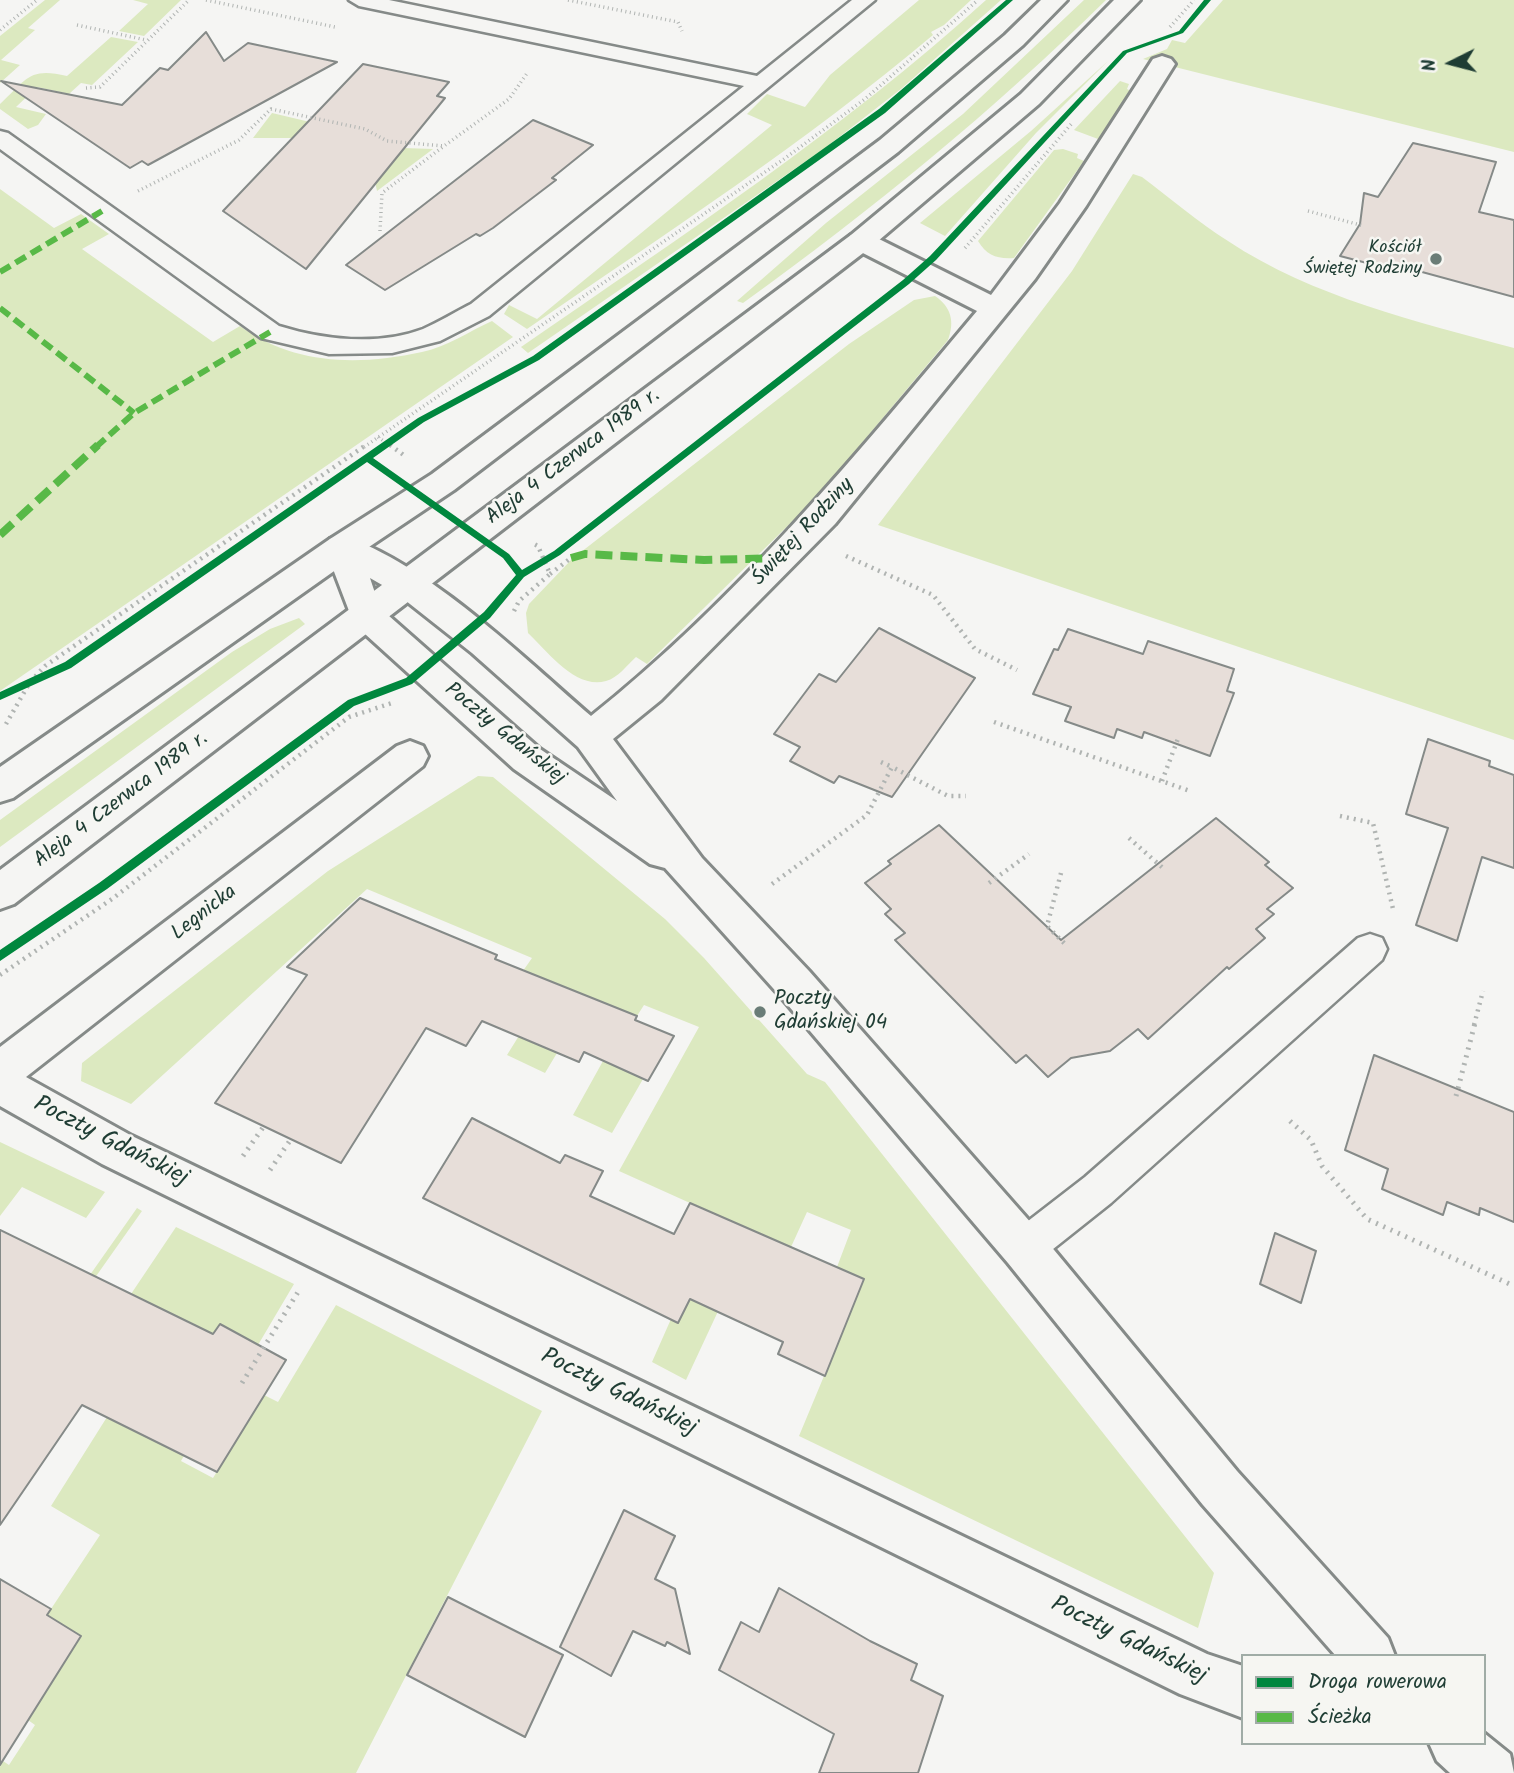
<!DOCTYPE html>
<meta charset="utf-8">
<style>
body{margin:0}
#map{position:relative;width:1514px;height:1773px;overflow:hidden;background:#f5f5f3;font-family:Kalam,sans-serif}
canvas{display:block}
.legend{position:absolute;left:1241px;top:1654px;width:245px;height:91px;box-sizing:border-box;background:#f6f6f2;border:2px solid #a0aca6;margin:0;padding:9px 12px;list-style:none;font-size:21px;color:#1f3d34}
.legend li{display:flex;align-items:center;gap:14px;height:35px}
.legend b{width:35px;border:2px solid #a0aca6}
.north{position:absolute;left:1416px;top:28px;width:70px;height:70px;-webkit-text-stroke:5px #f6f6f2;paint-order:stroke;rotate:264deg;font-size:19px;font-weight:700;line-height:28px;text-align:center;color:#1f3d34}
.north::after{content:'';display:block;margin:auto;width:24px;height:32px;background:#1f3d34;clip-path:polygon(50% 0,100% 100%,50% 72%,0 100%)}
</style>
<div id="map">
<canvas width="1514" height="1773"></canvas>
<ul class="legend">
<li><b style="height:9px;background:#00873e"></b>Droga rowerowa</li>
<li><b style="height:9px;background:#58b947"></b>Ścieżka</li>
</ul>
<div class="north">N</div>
</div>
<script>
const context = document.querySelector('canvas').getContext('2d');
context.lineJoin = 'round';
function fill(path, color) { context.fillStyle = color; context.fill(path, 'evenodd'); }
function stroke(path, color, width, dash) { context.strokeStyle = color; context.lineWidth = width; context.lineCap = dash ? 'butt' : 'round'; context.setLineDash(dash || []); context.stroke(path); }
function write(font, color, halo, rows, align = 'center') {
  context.font = font + ' Kalam,sans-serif'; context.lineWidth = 5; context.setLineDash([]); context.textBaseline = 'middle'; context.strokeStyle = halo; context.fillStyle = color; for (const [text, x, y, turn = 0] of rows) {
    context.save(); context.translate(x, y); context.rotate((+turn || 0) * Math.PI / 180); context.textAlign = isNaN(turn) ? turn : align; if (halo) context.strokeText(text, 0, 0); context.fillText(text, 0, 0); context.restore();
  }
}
fill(new Path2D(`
 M 45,0 L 60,0 L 28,28 L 35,30 L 1,60 L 20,65 L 0,83 L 0,36 Z
 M 133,0 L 181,0 L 144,36 L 119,31 L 148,4 Z
 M 919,0 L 971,0 L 944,25 L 931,32 L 933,35 C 805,143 665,234 527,329 L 504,314 L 509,305 L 537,319 L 772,125 L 747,114 L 767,94 L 805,107 L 830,75 Z
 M 986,0 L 1001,0 L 901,89 L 825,148 L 528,353 L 521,347 C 680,237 842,131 986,0 Z
 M 1084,0 L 1106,0 C 993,111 872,210 743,303 L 737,301 L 826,223 L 963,114 Z
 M 1223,0 L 1514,0 L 1514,152 L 1143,59 L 1167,49 L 1172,40 L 1185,43 Z
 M 111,37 L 138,42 L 92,85 L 81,83 L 69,94 L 37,87 L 16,107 L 46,114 L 38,125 L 28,129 L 0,109 L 0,104 C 27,79 29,67 67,76 Z
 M 1108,61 L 1036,133 L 945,236 L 920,223 L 1031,131 Z
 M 1120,81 L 1129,84 L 1127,89 L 1133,92 L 1098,139 L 1074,130 Z
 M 272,113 L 369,136 L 403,148 L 433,149 L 377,191 L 372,168 L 314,138 L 253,138 Z
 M 1063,149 L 1078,154 L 1077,158 L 1084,161 L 1014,258 C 997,259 987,256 978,241 L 1054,150 Z
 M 1133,174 L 1142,177 C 1170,198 1198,222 1228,241 C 1312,297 1418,322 1514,348 L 1514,740 L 878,525 L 1072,271 Z
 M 0,189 L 54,228 L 81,214 L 109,234 L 82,249 L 213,342 L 240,326 C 294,365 358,366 422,352 C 446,347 470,331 492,321 L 513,337 L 0,691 Z
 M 935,296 C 951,307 955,321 948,340 L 816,498 L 647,664 L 636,657 C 627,665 618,678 606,681 C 576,690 547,651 528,633 L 526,613 L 529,604 L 572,559 L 849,344 L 914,300 Z
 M 299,618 L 305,624 L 0,847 L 0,820 L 232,652 L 270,629 Z
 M 478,776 L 493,777 L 665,919 L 704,958 L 807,1074 L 825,1082 L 1214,1573 L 1198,1628 L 799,1436 L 864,1280 L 837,1267 L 851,1230 L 807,1212 L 791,1247 L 755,1232 L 686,1380 L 652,1362 L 671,1319 L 679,1322 L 711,1254 L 690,1203 L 619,1171 L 699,1027 L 644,1005 L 637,1016 L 568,988 L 535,1043 L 557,1053 L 545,1073 L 507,1055 L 540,1002 L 511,988 L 532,958 L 367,889 L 131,1104 L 81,1081 L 82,1063 L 328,871 Z
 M 603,1061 L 643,1079 L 612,1133 L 573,1115 Z
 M 0,1142 L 105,1192 L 86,1218 L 22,1187 L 0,1216 Z
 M 137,1208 L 142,1211 L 18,1387 L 0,1403 Z
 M 176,1227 L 294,1284 L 258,1345 L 221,1324 L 213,1334 L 131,1294 Z
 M 336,1305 L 542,1411 L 356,1773 L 0,1773 L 0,1759 L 9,1765 L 35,1725 L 28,1720 L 81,1636 L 47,1615 L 100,1535 L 51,1506 L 107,1417 L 190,1445 L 181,1461 L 213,1478 L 264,1395 L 278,1402 Z`), '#dce9c0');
const building = new Path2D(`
 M 206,32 L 224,61 L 248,43 L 337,62 L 148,165 L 142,161 L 130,168 L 1,81 L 122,105 L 160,68 L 168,70 Z
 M 363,64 L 449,82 L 437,96 L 445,98 L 306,269 L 223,211 Z
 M 533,120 L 593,145 L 552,178 L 556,180 L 493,228 L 480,236 L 476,234 L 385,290 L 346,265 Z
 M 1413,143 L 1496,162 L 1479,212 L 1514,220 L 1514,297 L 1389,263 L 1386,268 L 1340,256 L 1360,224 L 1364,193 L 1378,197 Z
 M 879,628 L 975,678 L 892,797 L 839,776 L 834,783 L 790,761 L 800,747 L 774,734 L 819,674 L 836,682 Z
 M 1068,629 L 1143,654 L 1148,641 L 1234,669 L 1227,691 L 1234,693 L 1210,756 L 1144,732 L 1142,738 L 1117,729 L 1114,738 L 1065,721 L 1071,707 L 1033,694 L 1054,649 L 1058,650 Z
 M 1428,739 L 1490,761 L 1489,766 L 1514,775 L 1514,868 L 1482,857 L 1457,941 L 1416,925 L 1448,828 L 1406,814 Z
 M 1216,818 L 1269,862 L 1265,865 L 1293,888 L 1267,909 L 1274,914 L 1256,929 L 1265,938 L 1229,969 L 1227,967 L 1148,1039 L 1138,1029 L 1110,1051 L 1071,1058 L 1048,1077 L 1026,1055 L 1016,1063 L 895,940 L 905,933 L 885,914 L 891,909 L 865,883 L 891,864 L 888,861 L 939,825 L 1061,940 Z
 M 360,898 L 497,955 L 495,959 L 637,1016 L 635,1020 L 674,1036 L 648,1081 L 584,1052 L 579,1062 L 482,1021 L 466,1046 L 426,1028 L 341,1163 L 215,1103 L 307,975 L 287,967 Z
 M 1374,1055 L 1514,1112 L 1514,1222 L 1480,1208 L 1479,1215 L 1447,1202 L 1443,1215 L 1382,1189 L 1388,1169 L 1345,1150 Z
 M 472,1118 L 560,1163 L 565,1155 L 603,1171 L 590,1196 L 674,1234 L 690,1203 L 864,1279 L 825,1376 L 778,1354 L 783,1342 L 690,1299 L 678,1323 L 423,1198 Z
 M 0,1230 L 213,1334 L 220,1324 L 286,1360 L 217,1472 L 82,1405 L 0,1525 Z
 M 1275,1233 L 1316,1251 L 1301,1303 L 1260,1284 Z
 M 624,1510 L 675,1536 L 655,1579 L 675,1589 L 690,1654 L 667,1642 L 665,1646 L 633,1631 L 611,1676 L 560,1647 Z
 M 0,1579 L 51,1609 L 47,1615 L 81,1636 L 0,1765 Z
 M 779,1588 L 870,1641 L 917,1664 L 911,1680 L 943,1696 L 918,1773 L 819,1773 L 834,1734 L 719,1670 L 741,1622 L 759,1632 Z
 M 448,1597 L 563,1655 L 525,1737 L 407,1675 Z`);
fill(building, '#e7ded9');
stroke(building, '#858a88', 2);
const lane = new Path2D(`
 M 349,0 L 389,0 L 757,76 L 852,0 L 875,0 L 489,316 L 440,341 L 392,353 L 329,354 L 261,338 L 0,149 L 0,131 L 8,133 L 279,326 C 324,340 378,346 423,329 C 439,322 455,312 471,304 L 744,86 L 359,6 Z
 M 1370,934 L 1382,938 L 1387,949 L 1382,960 L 1111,1203 L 1038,1261 L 1024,1267 L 1010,1261 L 1005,1248 L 1010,1235 L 1085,1177 L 1358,938 Z`);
const street = new Path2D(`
 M 1162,56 L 1171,59 L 1175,64 L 1086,206 L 1035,279 L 835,524 L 661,700 L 613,739 L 702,858 L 809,971 L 1040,1233 L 1237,1471 L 1388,1638 L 1395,1656 L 1336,1656 L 1203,1505 L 1008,1263 L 781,997 L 665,868 L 650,864 L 514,769 L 354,624 L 325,548 L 330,539 L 342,536 C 425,561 525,659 591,716 C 738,599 857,454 977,311 L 851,247 L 847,241 L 851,235 L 861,232 L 871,235 L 991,295 L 1060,203 L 1153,59 ZM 370,578 L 396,593 L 472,653 L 578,747 L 617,801 L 540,749 L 380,608 Z
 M 410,741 L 423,746 L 428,756 L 423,766 L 26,1077 L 132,1136 L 1207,1654 L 1243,1666 L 1243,1718 L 1180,1694 L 102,1164 L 0,1106 L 0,1047 L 397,746 Z
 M 1484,1733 L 1510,1754 L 1514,1773 L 1450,1773 L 1437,1761 L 1429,1743 L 1484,1743 Z`);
const secondary = new Path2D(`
 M 1041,0 L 1067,0 L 1023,45 L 898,152 L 454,490 L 354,557 L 13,798 L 0,802 L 0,767 L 330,539 L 432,474 L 880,140 L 1005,35 Z
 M 1114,0 L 1140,0 L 1039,104 L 871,247 L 14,904 L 0,909 L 0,870 L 851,235 L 1021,94 Z`);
stroke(lane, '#858a88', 5);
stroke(street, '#858a88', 6);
stroke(secondary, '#858a88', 6);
stroke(new Path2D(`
 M 206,0 L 335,27
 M 568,0 L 678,22 L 682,31
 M 77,25 L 146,40
 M 1170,27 L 1194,0
 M 0,30 L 37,0
 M 86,88 L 100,87 L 189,0
 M 138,191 L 239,140 L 271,109 L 365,129 L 387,141 L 444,146 L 509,99 L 528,72
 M 1308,211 L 1364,226
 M 380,231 L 382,193 L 444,146
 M 965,248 L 1073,122
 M 378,437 L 392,447
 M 364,447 L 784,159 L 865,99 L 978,0`), '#b0b4b2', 3.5, [1, 3.5]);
stroke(new Path2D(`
 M 390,445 L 405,456
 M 846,556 L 933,595 L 975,649 L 1017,670
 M 550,574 L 571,558
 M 514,611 L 519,601 L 550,574 L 538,546 L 532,543
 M 994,722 L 1190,791
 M 6,724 L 30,682 L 45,666 L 366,445
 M 881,762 L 892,767
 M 1162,781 L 1179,736
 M 1340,816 L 1373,823 L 1393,909
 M 1129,838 L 1164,869
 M 1061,873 L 1047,926 L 1067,946
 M 989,883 L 1029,854
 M 772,884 L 867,815 L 892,767 L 948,796 L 966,796
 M 0,975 L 112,899 L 349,717 L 395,702
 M 1474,1025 L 1483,991`), '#b0b4b2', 4.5, [2, 5]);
stroke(new Path2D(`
 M 1456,1096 L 1475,1023
 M 1290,1121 L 1311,1140 L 1322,1166 L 1367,1219 L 1514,1286
 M 243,1156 L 264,1126
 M 270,1170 L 291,1139
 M 242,1383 L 298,1292`), '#b0b4b2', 5, [2, 6]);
fill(lane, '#f5f5f3');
fill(street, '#f5f5f3');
fill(secondary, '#f5f5f3');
stroke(new Path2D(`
 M 0,272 L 102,211
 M 0,308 L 134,413
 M 96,447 L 134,413 L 270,332`), '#58b947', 6, [12, 6]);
stroke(new Path2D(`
 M 0,535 L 98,445
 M 571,558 L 585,554 L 704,560 L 784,558`), '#58b947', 8, [17, 8]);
fill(new Path2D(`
 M 1006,0 L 1013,0 L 885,113 L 539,360 L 424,422 L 373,458 L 509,554 L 522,570 L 554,551 L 903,280 L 930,256 L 1123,51 L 1179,31 L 1204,0 L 1211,0 L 1183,33 L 1127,53 L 936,260 L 909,284 L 560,555 L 524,577 L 490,618 L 412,684 L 354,706 L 107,889 L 0,961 L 0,950 L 99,883 L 348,700 L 406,678 L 484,612 L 516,575 L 503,558 L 367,462 L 71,668 L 0,700 L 0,692 L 65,662 L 418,418 L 533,356 L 879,109 Z`), '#00873e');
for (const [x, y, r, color] of [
 [1436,259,7,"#6a7d77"],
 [760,1012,7,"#6a7d77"]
]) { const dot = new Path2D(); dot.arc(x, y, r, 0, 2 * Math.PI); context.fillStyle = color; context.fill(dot); stroke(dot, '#f6f6f2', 2.5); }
write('18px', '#1f3d34', '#f6f6f2', [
 ["Kościół",1422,249],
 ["Świętej Rodziny",1422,270]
], 'right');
write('21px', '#1f3d34', '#f6f6f2', [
 ["Aleja 4 Czerwca 1989 r.",574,458,-37],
 ["Świętej Rodziny",804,533,-47],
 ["Poczty Gdańskiej",504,735,39],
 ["Aleja 4 Czerwca 1989 r.",122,801,-37],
 ["Legnicka",205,914,-38]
]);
write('21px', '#1f3d34', '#f6f6f2', [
 ["Poczty",774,1000],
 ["Gdańskiej 04",774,1024]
], 'left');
write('24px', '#1f3d34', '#f6f6f2', [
 ["Poczty Gdańskiej",110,1143,27],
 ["Poczty Gdańskiej",618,1394,26],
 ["Poczty Gdańskiej",1128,1642,26]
]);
</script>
